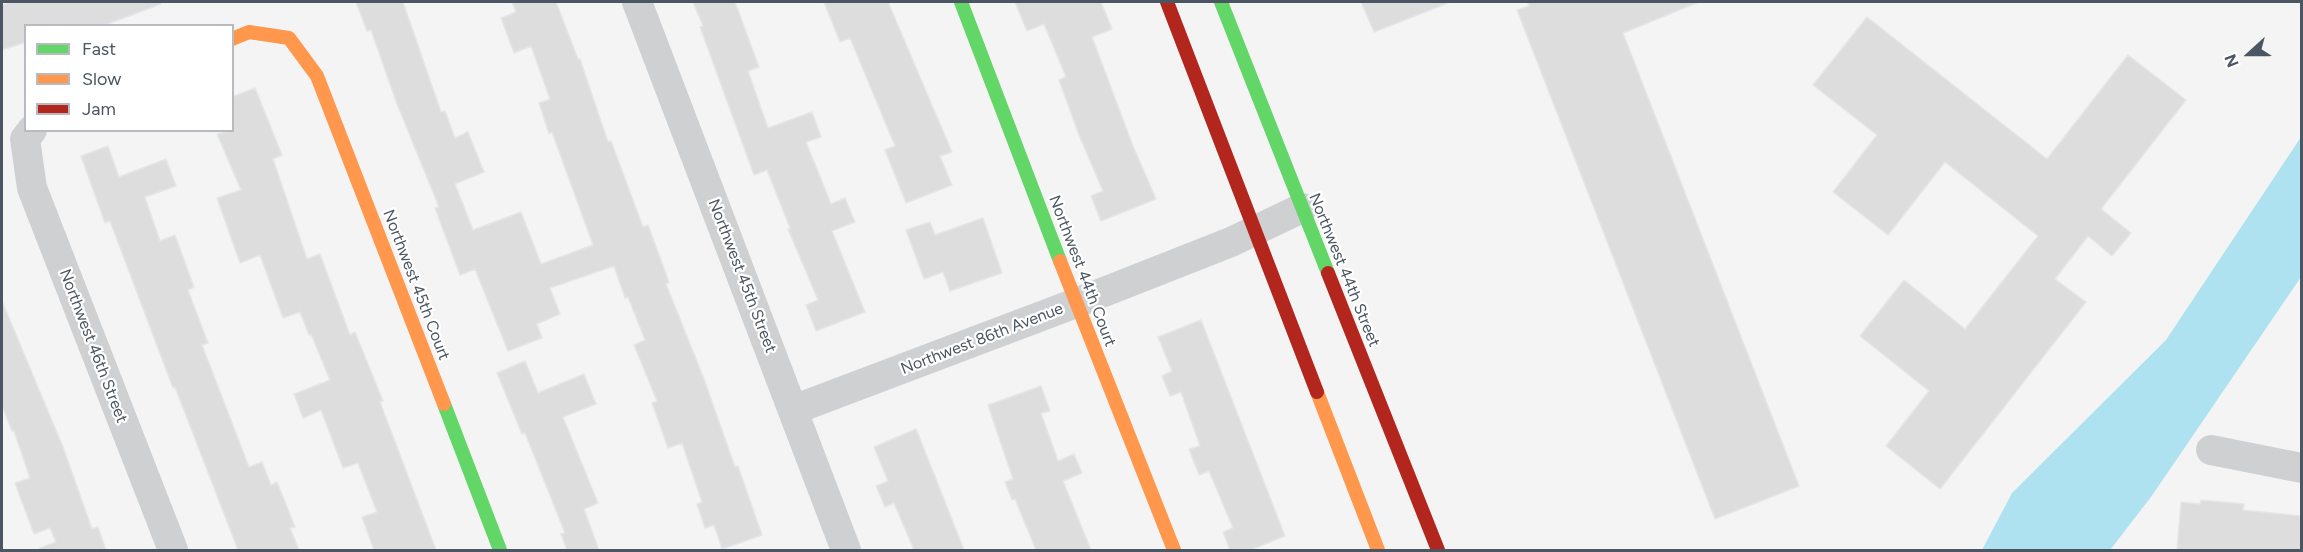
<!DOCTYPE html>
<style>
body{margin:0}
#map{position:relative;width:2303px;height:552px;overflow:hidden;background:#f4f4f4;font-family:Figtree,sans-serif}
canvas{display:block}
.frame{position:absolute;inset:0;border:3px solid #4a5661;pointer-events:none}
.legend{position:absolute;left:24px;top:24px;width:210px;height:108px;box-sizing:border-box;background:#fff;border:2px solid #b7bbc0;margin:0;padding:8px 10px;list-style:none;font-size:18px;color:#4a5661}
.legend li{display:flex;align-items:center;gap:12px;height:30px}
.legend b{width:30px;border:2px solid #b7bbc0}
.north{position:absolute;left:2219px;top:24px;width:60px;height:60px;-webkit-text-stroke:4px #fff;paint-order:stroke;rotate:249deg;font-size:16px;font-weight:700;line-height:24px;text-align:center;color:#4a5661}
.north::after{content:'';display:block;margin:auto;width:21px;height:27px;background:#4a5661;clip-path:polygon(50% 0,100% 100%,50% 72%,0 100%)}
</style>
<div id="map">
<canvas width="2303" height="552"></canvas>
<div class="frame"></div>
<ul class="legend">
<li><b style="height:8px;background:#63d668"></b>Fast</li>
<li><b style="height:8px;background:#ff974d"></b>Slow</li>
<li><b style="height:8px;background:#b3261e"></b>Jam</li>
</ul>
<div class="north">N</div>
</div>
<script>
const context = document.querySelector('canvas').getContext('2d');
context.lineJoin = 'round';
function fill(path, color) { context.fillStyle = color; context.fill(path, 'evenodd'); }
function stroke(path, color, width, dash) { context.strokeStyle = color; context.lineWidth = width; context.lineCap = dash ? 'butt' : 'round'; context.setLineDash(dash || []); context.stroke(path); }
function write(font, color, halo, rows, align = 'center') {
  context.font = font + ' Figtree,sans-serif'; context.lineWidth = 4.5; context.setLineDash([]); context.textBaseline = 'middle'; context.strokeStyle = halo; context.fillStyle = color; for (const [text, x, y, turn = 0] of rows) {
    context.save(); context.translate(x, y); context.rotate((+turn || 0) * Math.PI / 180); context.textAlign = isNaN(turn) ? turn : align; if (halo) context.strokeText(text, 0, 0); context.fillText(text, 0, 0); context.restore();
  }
}
fill(new Path2D(`
 M 2301,137 L 2301,277 L 2151,497 L 2110,550 L 1982,550 L 2012,493 L 2166,340 Z`), '#aee2f0');
const building = new Path2D(`
 M 10,2 L 160,2 L 161,4 L 102,26 L 26,26 L 26,42 L 2,50 L 2,5 Z
 M 356,2 L 403,2 L 441,112 L 445,111 L 455,138 L 468,132 L 484,172 L 455,184 L 473,230 L 521,212 L 541,264 L 593,245 L 552,132 L 549,134 L 539,103 L 550,99 L 531,46 L 514,53 L 501,18 L 516,12 L 512,2 L 556,2 L 578,59 L 580,59 L 608,142 L 611,141 L 643,227 L 648,225 L 669,282 L 666,284 L 704,379 L 735,467 L 738,466 L 762,535 L 722,549 L 714,525 L 705,528 L 697,504 L 702,502 L 682,443 L 668,448 L 652,403 L 657,401 L 634,345 L 645,340 L 628,297 L 625,298 L 614,266 L 550,288 L 560,314 L 537,324 L 542,338 L 508,351 L 475,269 L 460,275 L 435,208 L 439,207 L 397,104 L 371,30 L 367,31 Z
 M 693,2 L 735,2 L 759,67 L 748,71 L 768,128 L 812,112 L 821,137 L 806,142 L 831,204 L 845,198 L 855,222 L 832,231 L 865,312 L 816,331 L 806,305 L 818,300 L 788,229 L 790,228 L 767,170 L 754,175 L 700,27 L 703,26 Z
 M 824,2 L 888,2 L 952,152 L 940,156 L 952,185 L 906,203 L 885,150 L 895,146 L 850,38 L 840,42 Z
 M 1015,2 L 1101,2 L 1112,29 L 1092,37 L 1133,146 L 1156,199 L 1101,221 L 1091,196 L 1103,191 L 1079,135 L 1059,80 L 1066,77 L 1044,24 L 1027,31 Z
 M 1361,2 L 1448,2 L 1448,3 L 1374,32 Z
 M 1527,2 L 1699,2 L 1623,33 L 1799,486 L 1715,519 L 1517,10 L 1529,6 Z
 M 1867,17 L 2047,159 L 2128,55 L 2186,100 L 2101,209 L 2131,233 L 2112,256 L 2088,236 L 2055,279 L 2086,302 L 1940,489 L 1886,446 L 1929,391 L 1860,336 L 1904,280 L 1965,329 L 2038,236 L 1945,162 L 1888,235 L 1833,192 L 1877,135 L 1813,85 Z
 M 255,88 L 282,155 L 273,159 L 307,259 L 320,254 L 350,335 L 355,332 L 383,401 L 380,402 L 436,550 L 374,550 L 362,517 L 377,512 L 358,463 L 343,468 L 321,410 L 303,418 L 294,394 L 330,380 L 311,334 L 309,335 L 300,312 L 283,318 L 260,255 L 240,263 L 217,198 L 241,190 L 217,134 L 232,130 L 232,97 Z
 M 108,146 L 119,177 L 166,159 L 176,186 L 145,197 L 160,241 L 175,235 L 194,287 L 188,290 L 208,343 L 202,345 L 249,467 L 262,462 L 271,485 L 277,482 L 295,527 L 290,528 L 299,550 L 238,550 L 175,387 L 173,388 L 110,221 L 105,223 L 81,156 Z
 M 983,218 L 1002,273 L 950,291 L 943,272 L 924,279 L 906,230 L 930,222 L 935,235 Z
 M 2,301 L 63,447 L 92,529 L 98,527 L 106,550 L 40,550 L 40,548 L 56,542 L 50,528 L 34,534 L 15,483 L 30,478 L 14,431 L 12,431 L 2,406 Z
 M 1201,320 L 1285,536 L 1250,550 L 1230,550 L 1223,532 L 1233,528 L 1209,471 L 1199,475 L 1189,449 L 1200,446 L 1181,392 L 1170,396 L 1162,376 L 1172,371 L 1158,337 Z
 M 525,361 L 538,393 L 584,374 L 596,404 L 563,417 L 598,503 L 584,509 L 599,550 L 567,550 L 561,534 L 565,533 L 525,433 L 522,434 L 497,373 Z
 M 1041,386 L 1050,411 L 1041,413 L 1058,461 L 1074,454 L 1082,473 L 1063,481 L 1091,550 L 1036,550 L 1015,499 L 1012,500 L 1005,482 L 1013,479 L 988,405 Z
 M 916,429 L 938,484 L 964,550 L 914,550 L 894,503 L 885,507 L 876,486 L 888,481 L 874,447 Z
 M 2201,500 L 2244,504 L 2243,510 L 2301,516 L 2301,550 L 2177,550 L 2181,502 L 2200,504 Z`);
fill(building, '#ddddde');
stroke(building, '#e5e6e7', 1.5);
stroke(new Path2D(`
 M 637,2 L 846,550
 M 32,130 L 25,139 L 32,188 L 173,550
 M 793,410 L 1076,303 L 1231,242 L 1302,208
 M 2211,450 L 2302,468`), '#ced0d2', 30);
stroke(new Path2D(`
 M 961,2 L 1060,261
 M 1221,2 L 1328,273
 M 444,404 L 500,550`), '#63d668', 14);
stroke(new Path2D(`
 M 232,39 L 249,32 L 289,38 L 317,76 L 444,404
 M 1060,261 L 1174,550
 M 1317,392 L 1378,550`), '#ff974d', 14);
stroke(new Path2D(`
 M 1167,2 L 1317,392
 M 1328,273 L 1438,550`), '#b3261e', 14);
write('16px', '#4a5661', '#fff', [
 ["Northwest 44th Street",1344,270,68],
 ["Northwest 44th Court",1082,271,69],
 ["Northwest 45th Street",742,276,69],
 ["Northwest 45th Court",416,285,69],
 ["Northwest 86th Avenue",982,339,-21],
 ["Northwest 46th Street",93,346,69]
]);
</script>
